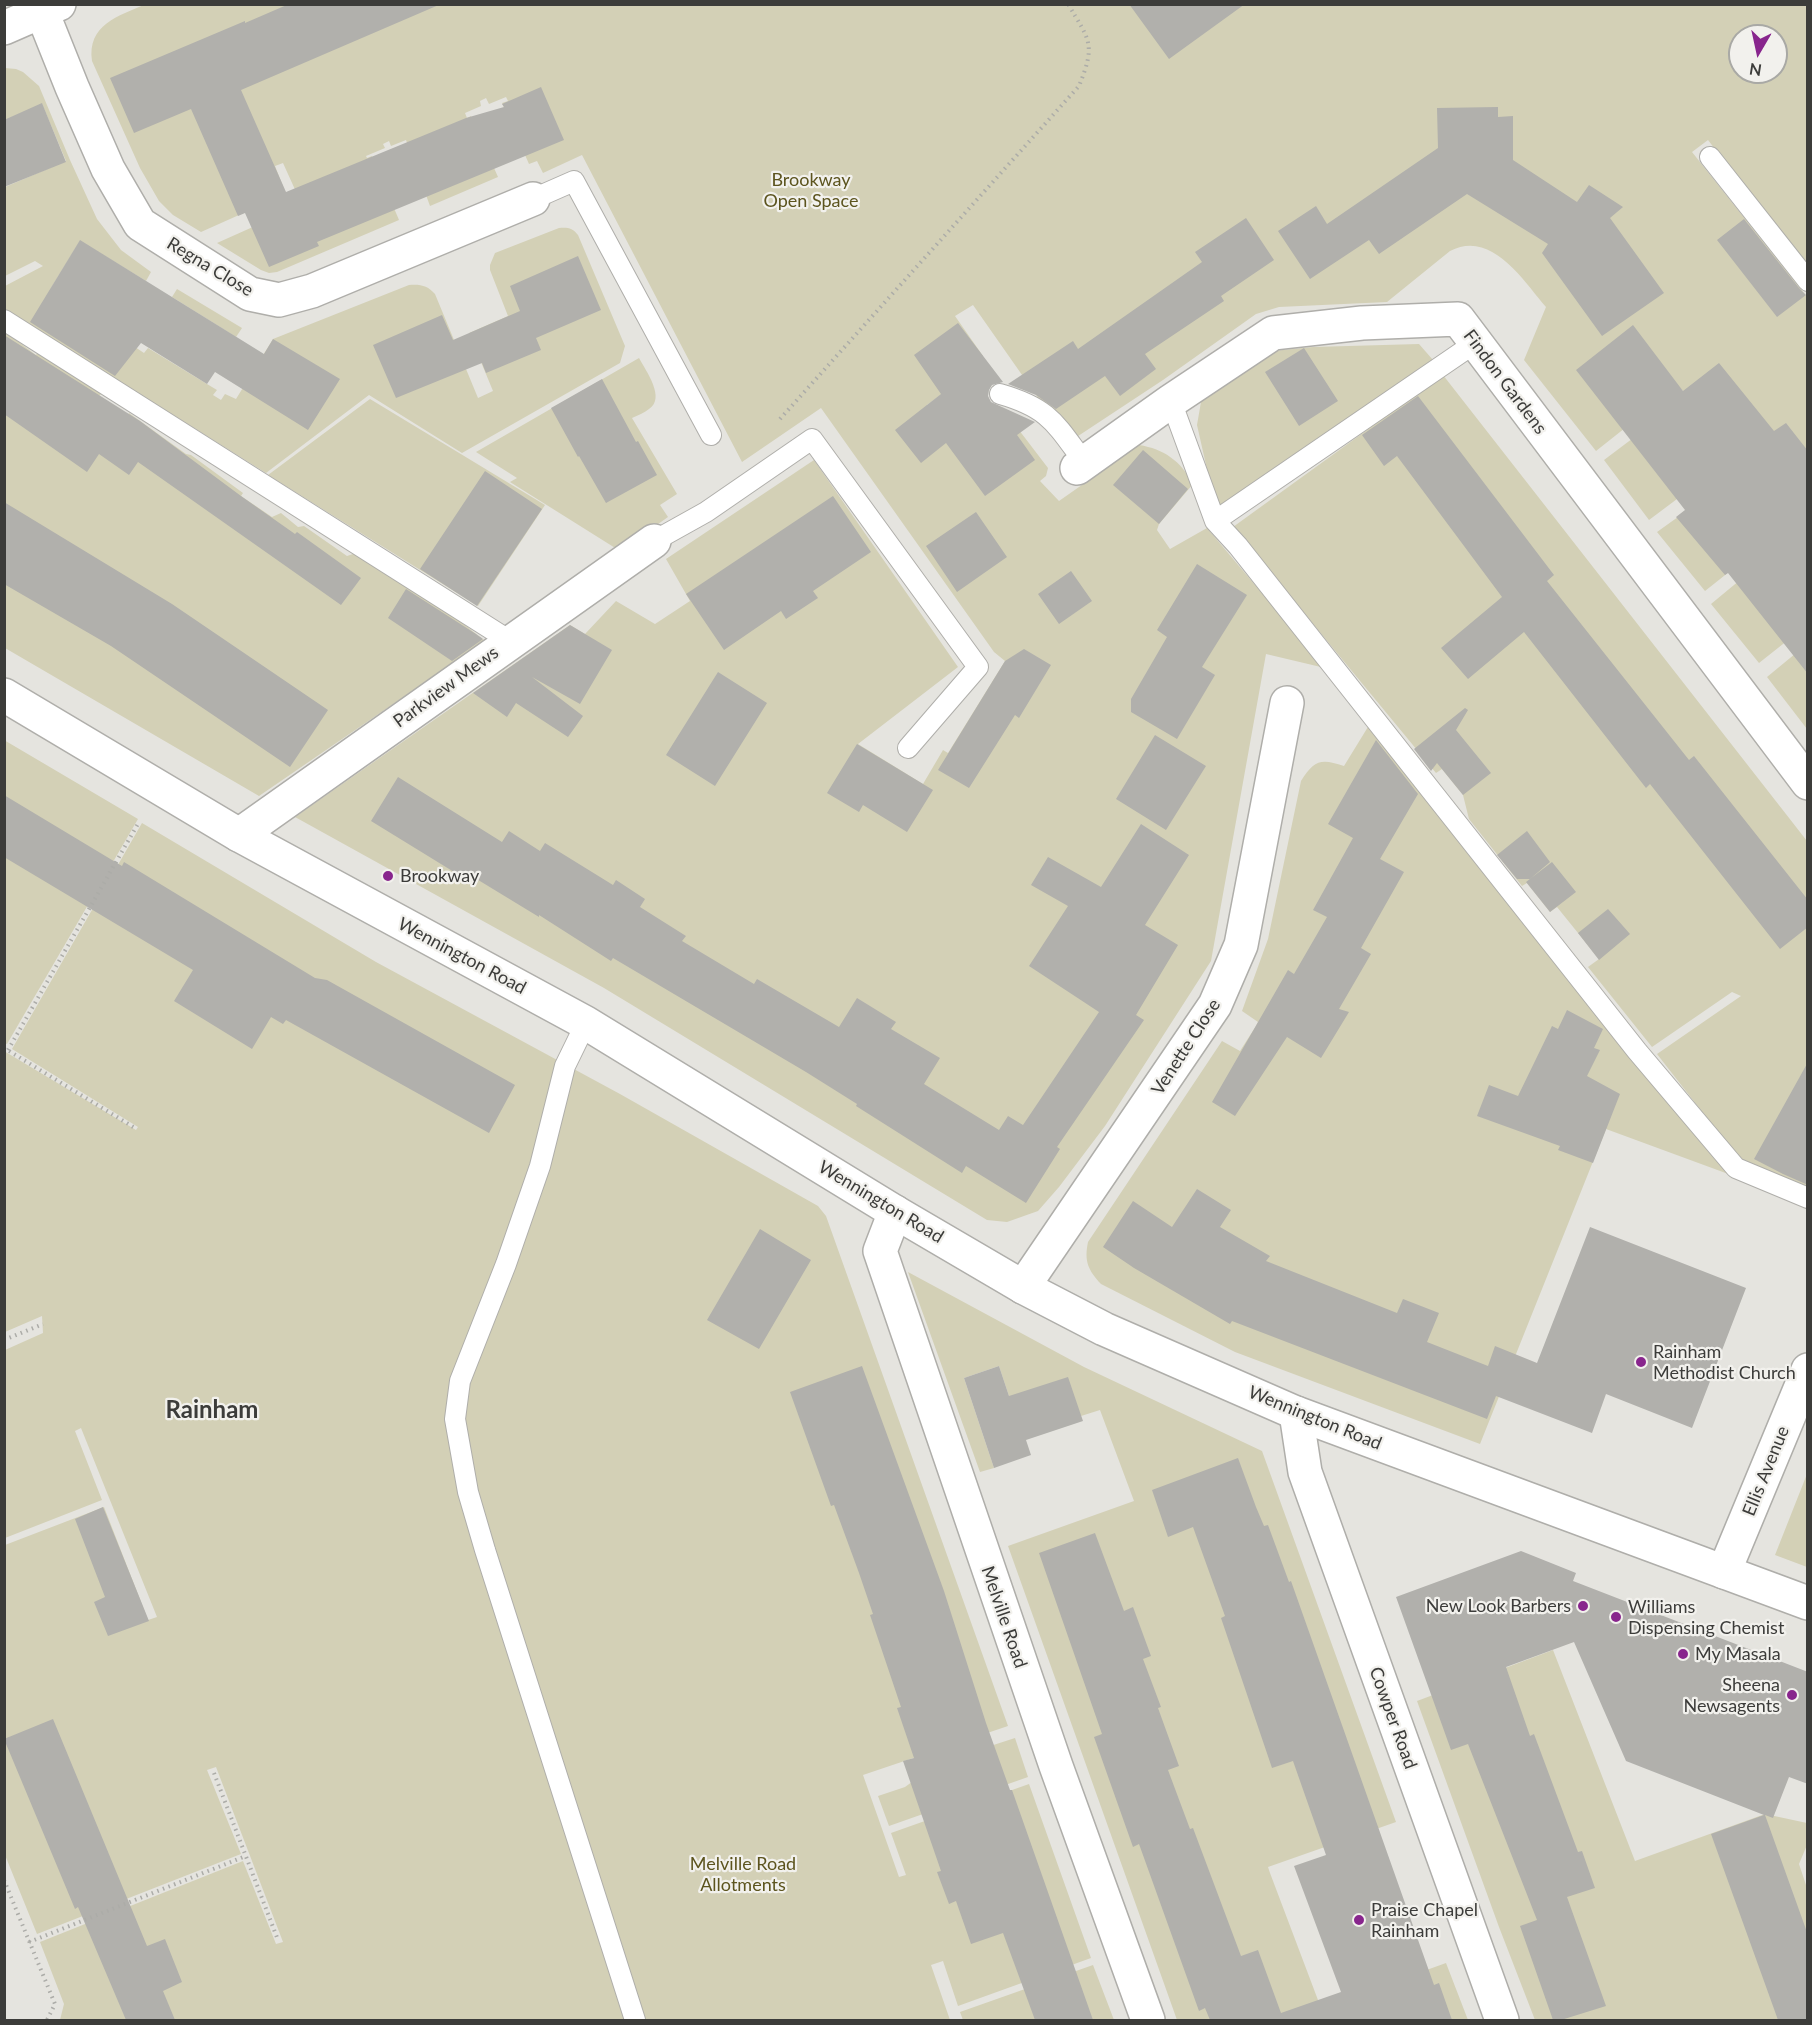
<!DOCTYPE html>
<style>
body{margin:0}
#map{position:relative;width:1812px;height:2025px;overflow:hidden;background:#e5e4df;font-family:Lato,sans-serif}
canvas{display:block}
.frame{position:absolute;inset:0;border:6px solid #3c3c3a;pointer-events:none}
.north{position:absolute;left:1728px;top:24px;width:60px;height:60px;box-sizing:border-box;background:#f2f1ed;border:2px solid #a9a9a5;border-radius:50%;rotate:189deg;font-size:16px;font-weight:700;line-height:24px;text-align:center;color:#3c3c3a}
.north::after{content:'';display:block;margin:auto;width:21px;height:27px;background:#88258d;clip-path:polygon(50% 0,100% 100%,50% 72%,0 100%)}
</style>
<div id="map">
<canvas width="1812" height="2025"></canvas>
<div class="frame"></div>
<div class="north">N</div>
</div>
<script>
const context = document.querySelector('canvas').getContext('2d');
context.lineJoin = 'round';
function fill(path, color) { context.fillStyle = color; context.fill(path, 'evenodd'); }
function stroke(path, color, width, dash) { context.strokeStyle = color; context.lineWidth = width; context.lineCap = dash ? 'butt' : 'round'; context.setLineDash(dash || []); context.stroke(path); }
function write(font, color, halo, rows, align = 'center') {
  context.font = font + ' Lato,sans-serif'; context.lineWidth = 4.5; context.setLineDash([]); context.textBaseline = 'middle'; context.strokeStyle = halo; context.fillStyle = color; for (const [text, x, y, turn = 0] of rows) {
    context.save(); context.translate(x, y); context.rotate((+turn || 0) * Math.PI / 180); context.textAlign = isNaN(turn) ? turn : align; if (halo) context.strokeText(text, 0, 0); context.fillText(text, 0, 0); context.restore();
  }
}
fill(new Path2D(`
 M 146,4 L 1807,5 L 1807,269 L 1708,140 L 1692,152 L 1807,297 L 1807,533 L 1768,541 L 1705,591 L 1657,532 L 1724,484 L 1677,499 L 1649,520 L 1604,460 L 1669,411 L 1683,391 L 1678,386 L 1596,451 L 1524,360 L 1546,307 C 1523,280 1491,229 1450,251 L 1387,302 L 1279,307 L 1256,314 L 1163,380 L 1069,442 L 973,305 L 955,316 L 983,356 L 982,364 L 927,405 L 1009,417 L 1048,468 L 1046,476 L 1040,481 L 1059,501 L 1139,445 C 1164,449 1181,461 1193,484 L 1159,524 L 1157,530 L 1170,549 L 1207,528 L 1325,668 L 1266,654 L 1211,961 L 1105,1126 L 1059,1187 L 1038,1211 L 1007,1222 L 987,1220 L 604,988 L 295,817 L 570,625 L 585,634 L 616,601 L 655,624 L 690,601 L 666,559 L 814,460 L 958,667 L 858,744 L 923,784 L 943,750 L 948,753 L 1005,661 L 994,652 L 821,408 L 742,462 L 582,155 L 543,173 L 537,161 L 529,164 L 502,103 L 508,101 L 506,97 L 489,104 L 486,98 L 480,101 L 481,106 L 465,113 L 467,118 L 471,116 L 498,177 L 430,206 L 406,140 L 391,146 L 389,141 L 383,144 L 385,148 L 366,156 L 367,158 L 372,156 L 399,220 L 277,272 L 269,273 L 261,270 L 217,243 L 302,205 L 283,163 L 275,166 L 286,194 L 201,232 L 173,215 L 159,201 L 140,168 L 92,61 C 87,25 118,16 146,4 ZM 1740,36 L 1776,36 L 1776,72 L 1740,72 Z
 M 5,68 L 16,69 L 23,72 L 39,86 L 70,160 L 97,219 L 121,250 L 151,272 L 146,281 L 80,241 L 51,288 L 113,326 L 111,331 L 144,353 L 148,348 L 207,384 L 217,390 L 213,395 L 221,400 L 225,394 L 236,399 L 273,339 L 409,285 C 421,284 428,286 435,294 L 478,398 L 493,391 L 469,333 L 508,316 L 490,270 L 490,265 L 495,253 L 559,228 C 567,227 573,228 578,235 L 625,346 L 620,363 L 462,453 L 369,395 L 266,473 L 5,310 L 5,286 L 43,266 L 35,261 L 5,276 L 5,187 L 66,161 L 42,104 L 5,120 Z
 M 177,289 L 242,328 L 236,337 L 172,297 Z
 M 4,331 L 36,355 L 39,351 L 104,391 L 99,396 L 127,416 L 129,413 L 186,454 L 191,455 L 243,493 L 241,496 L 272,517 L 281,513 L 298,527 L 304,526 L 347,556 L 356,553 L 455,617 L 485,641 L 259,796 L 5,648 Z
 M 1419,344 L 1433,360 L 1221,508 L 1211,487 L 1197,425 L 1201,402 L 1217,385 L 1273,351 L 1313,347 Z
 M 639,358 C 646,371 666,398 649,409 C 644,413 638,415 632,418 L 677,494 L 660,505 L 668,517 L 620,551 L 510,482 L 517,478 L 476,452 Z
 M 1443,375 L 1807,841 L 1807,1192 L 1742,1163 L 1657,1054 L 1741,996 L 1732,992 L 1652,1047 L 1588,967 L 1599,959 L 1557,907 L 1550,912 L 1527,883 L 1522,886 L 1469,819 L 1463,795 L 1442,769 L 1436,773 L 1233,527 Z
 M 370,399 L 545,505 L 478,606 L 268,475 Z
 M 1792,537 L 1807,625 L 1759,663 L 1711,604 Z
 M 1807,644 L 1807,729 L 1767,677 Z
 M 1371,722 L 1731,1175 L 1606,1129 L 1480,1444 L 1235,1352 L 1101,1284 C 1088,1270 1084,1261 1088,1242 L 1222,1041 L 1240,1051 L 1256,1026 L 1258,1022 L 1242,1011 L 1268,939 L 1301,781 C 1314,760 1321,758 1344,766 Z
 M 4,740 L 138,819 L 7,1044 L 4,1043 Z
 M 142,823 L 376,962 L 620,1094 L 818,1206 L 826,1216 L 1008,1726 L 863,1775 L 899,1877 L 906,1875 L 891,1833 L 1029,1784 L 1091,1958 L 958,2006 L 943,1961 L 931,1965 L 950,2020 L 60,2020 L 64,2004 L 40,1942 L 243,1861 L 276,1944 L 283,1942 L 216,1767 L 207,1770 L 241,1854 L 37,1934 L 5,1855 L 5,1545 L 104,1507 L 148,1620 L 157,1617 L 81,1428 L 75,1431 L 102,1500 L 5,1538 L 5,1350 L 43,1333 L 42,1316 L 5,1332 L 4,1051 L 136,1130 L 138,1127 L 12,1049 Z
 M 908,1272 L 1084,1367 L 1262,1451 L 1396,1822 L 1268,1867 L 1270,1873 L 1321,2008 L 1446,1963 L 1468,2020 L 1177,2020 L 1008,1546 L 1134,1501 L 1100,1410 L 1081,1416 L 1009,1396 L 999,1366 L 964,1378 L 994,1468 L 980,1472 Z
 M 1807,1474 L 1807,1567 L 1775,1555 Z
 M 1553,1650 L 1635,1861 L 1765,1814 L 1807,1823 L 1807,1845 L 1799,1864 L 1807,1888 L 1807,2020 L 1535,2020 L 1499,1927 L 1417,1701 Z
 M 1015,1738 L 1028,1777 L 889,1826 L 878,1796 L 905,1787 L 938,1763 Z
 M 1093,1965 L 1114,2020 L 963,2020 L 960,2012 Z`), '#d3d0b6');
fill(new Path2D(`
 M 289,4 L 441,4 L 241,90 L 286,192 L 466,118 L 504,107 L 502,104 L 541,87 L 564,140 L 317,242 L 319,246 L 269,267 L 245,213 L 238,216 L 191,109 L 134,133 L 110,78 L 245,21 L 245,23 Z
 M 1129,4 L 1245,4 L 1169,59 Z
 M 42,103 L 66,162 L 4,187 L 4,120 Z
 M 1498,107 L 1498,117 L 1513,116 L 1513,160 L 1577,202 L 1589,185 L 1623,207 L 1610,218 L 1664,293 L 1602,336 L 1542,253 L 1548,244 L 1467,194 L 1379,254 L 1369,240 L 1310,279 L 1278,231 L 1316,206 L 1327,224 L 1438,148 L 1437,108 Z
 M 1246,218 L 1274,260 L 1221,296 L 1224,301 L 1145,354 L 1156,369 L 1120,396 L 1105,376 L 1056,409 L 1036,395 L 1008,384 L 1073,341 L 1078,349 L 1202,262 L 1195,252 Z
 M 1744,219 L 1799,288 L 1806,295 L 1777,317 L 1717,240 Z
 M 80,240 L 264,354 L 273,339 L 340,379 L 308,430 L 215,372 L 207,384 L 141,343 L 115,376 L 30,322 Z
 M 578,256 L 601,310 L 536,338 L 541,350 L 486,373 L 482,363 L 396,398 L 373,345 L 442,315 L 453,340 L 520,311 L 510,286 Z
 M 958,323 L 1003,382 L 992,385 L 989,390 L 988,396 L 991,402 L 1035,422 L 1017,435 L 1035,460 L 985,496 L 946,443 L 921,463 L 895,430 L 941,394 L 914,355 Z
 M 1633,325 L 1683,391 L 1719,363 L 1774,431 L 1786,423 L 1808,451 L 1808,674 L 1728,573 L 1725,575 L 1676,517 L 1685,510 L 1576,370 Z
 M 4,335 L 140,421 L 241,496 L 295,534 L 297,532 L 361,578 L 341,605 L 138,462 L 129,475 L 99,454 L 87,472 L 4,414 Z
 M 1304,348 L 1338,401 L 1299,426 L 1265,372 Z
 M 602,379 L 636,442 L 638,441 L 657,475 L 606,503 L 579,456 L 578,457 L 551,408 Z
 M 1418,396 L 1554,575 L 1547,581 L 1689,760 L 1694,756 L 1808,900 L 1808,927 L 1780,949 L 1650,784 L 1646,788 L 1524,632 L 1468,679 L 1441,648 L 1502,597 L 1397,456 L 1384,466 L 1362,435 Z
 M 1143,450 L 1188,489 L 1159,524 L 1113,485 Z
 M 485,471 L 542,509 L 477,606 L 420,569 Z
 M 833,496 L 871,552 L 813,591 L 818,598 L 786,619 L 781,611 L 724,650 L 686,594 Z
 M 4,502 L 172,604 L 328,710 L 290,767 L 111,646 L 4,584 Z
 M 976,512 L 1007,557 L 957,592 L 926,546 Z
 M 1197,564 L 1247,595 L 1202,667 L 1215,675 L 1177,739 L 1131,712 L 1131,699 L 1167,637 L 1157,630 Z
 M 1071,571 L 1092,601 L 1059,624 L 1038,594 Z
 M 406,589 L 476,634 L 483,639 L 452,661 L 388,618 Z
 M 570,625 L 612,650 L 580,704 L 532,677 L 583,716 L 568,737 L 516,703 L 507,717 L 473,693 Z
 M 1024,649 L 1051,665 L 1019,718 L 1015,715 L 969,788 L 938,770 L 1005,661 Z
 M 718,672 L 767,703 L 715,786 L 666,755 Z
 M 1465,708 L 1468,710 L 1456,730 L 1491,773 L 1463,795 L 1437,763 L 1431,771 L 1414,749 Z
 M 1155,735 L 1206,766 L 1166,830 L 1116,799 Z
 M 1376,740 L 1418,794 L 1380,859 L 1404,872 L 1361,948 L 1371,954 L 1339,1009 L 1349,1012 L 1321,1058 L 1287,1037 L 1235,1116 L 1212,1102 L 1288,970 L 1294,974 L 1327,917 L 1313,910 L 1353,838 L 1328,824 Z
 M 857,744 L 933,790 L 907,832 L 863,805 L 859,812 L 827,793 Z
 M 398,777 L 502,842 L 509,831 L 540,851 L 545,843 L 613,885 L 616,880 L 645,899 L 640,907 L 686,936 L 682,941 L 754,984 L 757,979 L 839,1027 L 857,998 L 896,1022 L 891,1029 L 940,1058 L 924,1084 L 999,1130 L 1008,1116 L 1023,1125 L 1099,1012 L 1029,966 L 1068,906 L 1031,885 L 1048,857 L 1101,887 L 1141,824 L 1189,855 L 1145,925 L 1178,945 L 1136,1015 L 1144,1020 L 1057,1147 L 1060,1149 L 1026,1203 L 966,1166 L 962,1173 L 856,1106 L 857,1104 L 806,1072 L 613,958 L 611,961 L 539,915 L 539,917 L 470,875 L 467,880 L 371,821 Z
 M 4,795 L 122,866 L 124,862 L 315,978 L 327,980 L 515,1085 L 489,1133 L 286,1020 L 283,1024 L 271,1017 L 252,1049 L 174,1001 L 193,970 L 4,857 Z
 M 1527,831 L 1550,862 L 1530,879 L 1517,879 L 1497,855 Z
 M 1552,862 L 1576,892 L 1550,912 L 1526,882 Z
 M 1608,909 L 1630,934 L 1599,960 L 1578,933 Z
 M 1567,1010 L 1603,1029 L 1594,1048 L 1600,1050 L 1587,1076 L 1620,1094 L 1593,1163 L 1558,1150 L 1560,1146 L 1477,1116 L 1489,1085 L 1518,1096 L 1552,1026 L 1558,1029 Z
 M 1808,1062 L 1808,1185 L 1783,1174 L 1754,1159 Z
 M 1197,1189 L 1231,1210 L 1220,1227 L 1270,1256 L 1266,1261 L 1397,1313 L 1403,1299 L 1439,1313 L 1427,1342 L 1488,1366 L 1495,1346 L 1537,1363 L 1590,1227 L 1746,1288 L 1692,1428 L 1606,1394 L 1592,1433 L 1496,1396 L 1487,1419 L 1232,1321 L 1230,1324 L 1134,1268 L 1103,1247 L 1133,1201 L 1172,1227 Z
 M 760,1229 L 811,1260 L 759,1349 L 707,1320 Z
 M 862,1366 L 944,1591 L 986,1723 L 1010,1790 L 1012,1790 L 1093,2020 L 1035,2020 L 1003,1933 L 971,1944 L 956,1901 L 949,1904 L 937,1872 L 941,1871 L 903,1761 L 914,1758 L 897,1708 L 901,1707 L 870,1615 L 873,1614 L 859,1573 L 834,1505 L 831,1506 L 790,1392 Z
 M 999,1366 L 1009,1396 L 1068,1377 L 1083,1421 L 1026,1440 L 1031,1455 L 994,1468 L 964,1378 Z
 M 1238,1458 L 1256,1507 L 1264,1526 L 1268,1525 L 1289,1582 L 1291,1581 L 1434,1985 L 1439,1983 L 1452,2020 L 1210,2020 L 1205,2008 L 1199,2011 L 1139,1844 L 1133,1847 L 1094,1737 L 1102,1734 L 1039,1553 L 1095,1533 L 1124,1611 L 1133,1607 L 1151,1656 L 1143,1659 L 1161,1707 L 1158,1708 L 1179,1766 L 1168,1770 L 1190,1829 L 1193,1828 L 1241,1956 L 1258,1950 L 1281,2013 L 1341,1992 L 1294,1866 L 1326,1855 L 1293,1761 L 1272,1768 L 1221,1618 L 1225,1616 L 1193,1527 L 1168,1537 L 1152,1490 Z
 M 103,1507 L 149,1621 L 108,1636 L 94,1602 L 105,1597 L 75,1519 Z
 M 1521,1551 L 1576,1573 L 1573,1581 L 1808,1672 L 1808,1784 L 1789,1777 L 1773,1818 L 1765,1815 L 1808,1935 L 1808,2020 L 1778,2020 L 1711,1834 L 1764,1815 L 1626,1761 L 1574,1642 L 1506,1667 L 1530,1736 L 1534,1734 L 1578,1852 L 1582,1851 L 1595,1888 L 1567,1897 L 1606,2006 L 1561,2020 L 1553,2020 L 1520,1926 L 1537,1920 L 1468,1744 L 1451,1750 L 1396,1597 Z
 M 53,1719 L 147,1946 L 165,1939 L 182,1982 L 163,1991 L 175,2020 L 126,2020 L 78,1907 L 75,1909 L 4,1739 Z`), '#b1b0ac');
const service = new Path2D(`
 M 1710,157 L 1808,281
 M 533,199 L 574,181 L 711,435
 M 4,320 L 510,641
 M 1000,394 C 1049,408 1055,423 1084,462
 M 1171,401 L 1215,521 L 1238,546 L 1637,1051 L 1736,1168 L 1808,1198
 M 1215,521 L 1475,343
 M 654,541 L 706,512 L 812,439 L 978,667 L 908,748
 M 586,1023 L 565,1066 L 540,1166 L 506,1264 L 460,1381 L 455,1419 L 468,1492 L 485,1550 L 635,2020`);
const minor = new Path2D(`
 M 42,12 L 72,87 L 108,169 L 140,224 L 250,294 L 279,300 L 312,291 L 533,199
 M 4,28 L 59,4
 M 1077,468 L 1171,401 L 1273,333 L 1362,323 L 1458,319 L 1808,783
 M 239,835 L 654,541
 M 895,1212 L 880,1251 L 1056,1766 L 1148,2020
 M 1023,1287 L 1215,1005 L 1241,945 L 1287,703
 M 1296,1413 L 1305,1472 L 1502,2020
 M 1724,1572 L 1808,1370`);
const secondary = new Path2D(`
 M 4,695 L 239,835 L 586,1023 L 895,1212 L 1023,1287 L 1104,1329 L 1296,1413 L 1808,1603`);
stroke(service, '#afaeaa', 22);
stroke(minor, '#afaeaa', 36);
stroke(secondary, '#afaeaa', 36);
stroke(new Path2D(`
 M 780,419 L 1079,86 C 1096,44 1090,41 1068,4
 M 4,1048 L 135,1128
 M 8,1050 L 139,822
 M 4,1340 L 43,1324
 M 214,1773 L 278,1940
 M 4,1880 L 55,2004 L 47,2020
 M 29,1942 L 246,1856`), '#acaca8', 4, [1.5, 4.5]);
stroke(service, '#fff', 20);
stroke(minor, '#fff', 33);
stroke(secondary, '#fff', 33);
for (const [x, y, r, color] of [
 [388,876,6,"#88258d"],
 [1641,1362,6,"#88258d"],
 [1583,1606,6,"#88258d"],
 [1616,1617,6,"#88258d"],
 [1683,1654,6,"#88258d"],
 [1792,1695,6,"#88258d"],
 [1359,1920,6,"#88258d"]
]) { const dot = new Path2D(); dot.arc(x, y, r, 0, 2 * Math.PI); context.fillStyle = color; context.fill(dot); stroke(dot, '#f2f1ed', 2); }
write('18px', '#5c541e', '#f2f1ed', [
 ["Brookway",811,180],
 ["Open Space",811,201],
 ["Melville Road",743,1864],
 ["Allotments",743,1885]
]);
write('18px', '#3c3c3a', '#f2f1ed', [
 ["Regna Close",210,267,31],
 ["Findon Gardens",1505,382,53],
 ["Parkview Mews",446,687,-36],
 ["Wennington Road",462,956,28],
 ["Venette Close",1186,1047,-57],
 ["Wennington Road",881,1202,31],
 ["Wennington Road",1315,1418,22],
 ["Ellis Avenue",1766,1471,-68],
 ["Melville Road",1004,1617,71],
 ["Cowper Road",1393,1718,70]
]);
write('18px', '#3c3c3a', '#f2f1ed', [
 ["Brookway",400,876],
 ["Rainham",1653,1352],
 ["Methodist Church",1653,1373],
 ["New Look Barbers",1571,1606,"right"],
 ["Williams",1628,1607],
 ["Dispensing Chemist",1628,1628],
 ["My Masala",1695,1654],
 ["Sheena",1780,1685,"right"],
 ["Newsagents",1780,1706,"right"],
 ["Praise Chapel",1371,1910],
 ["Rainham",1371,1931]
], 'left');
write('bold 24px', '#3c3c3a', '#f2f1ed', [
 ["Rainham",212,1410]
]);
</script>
